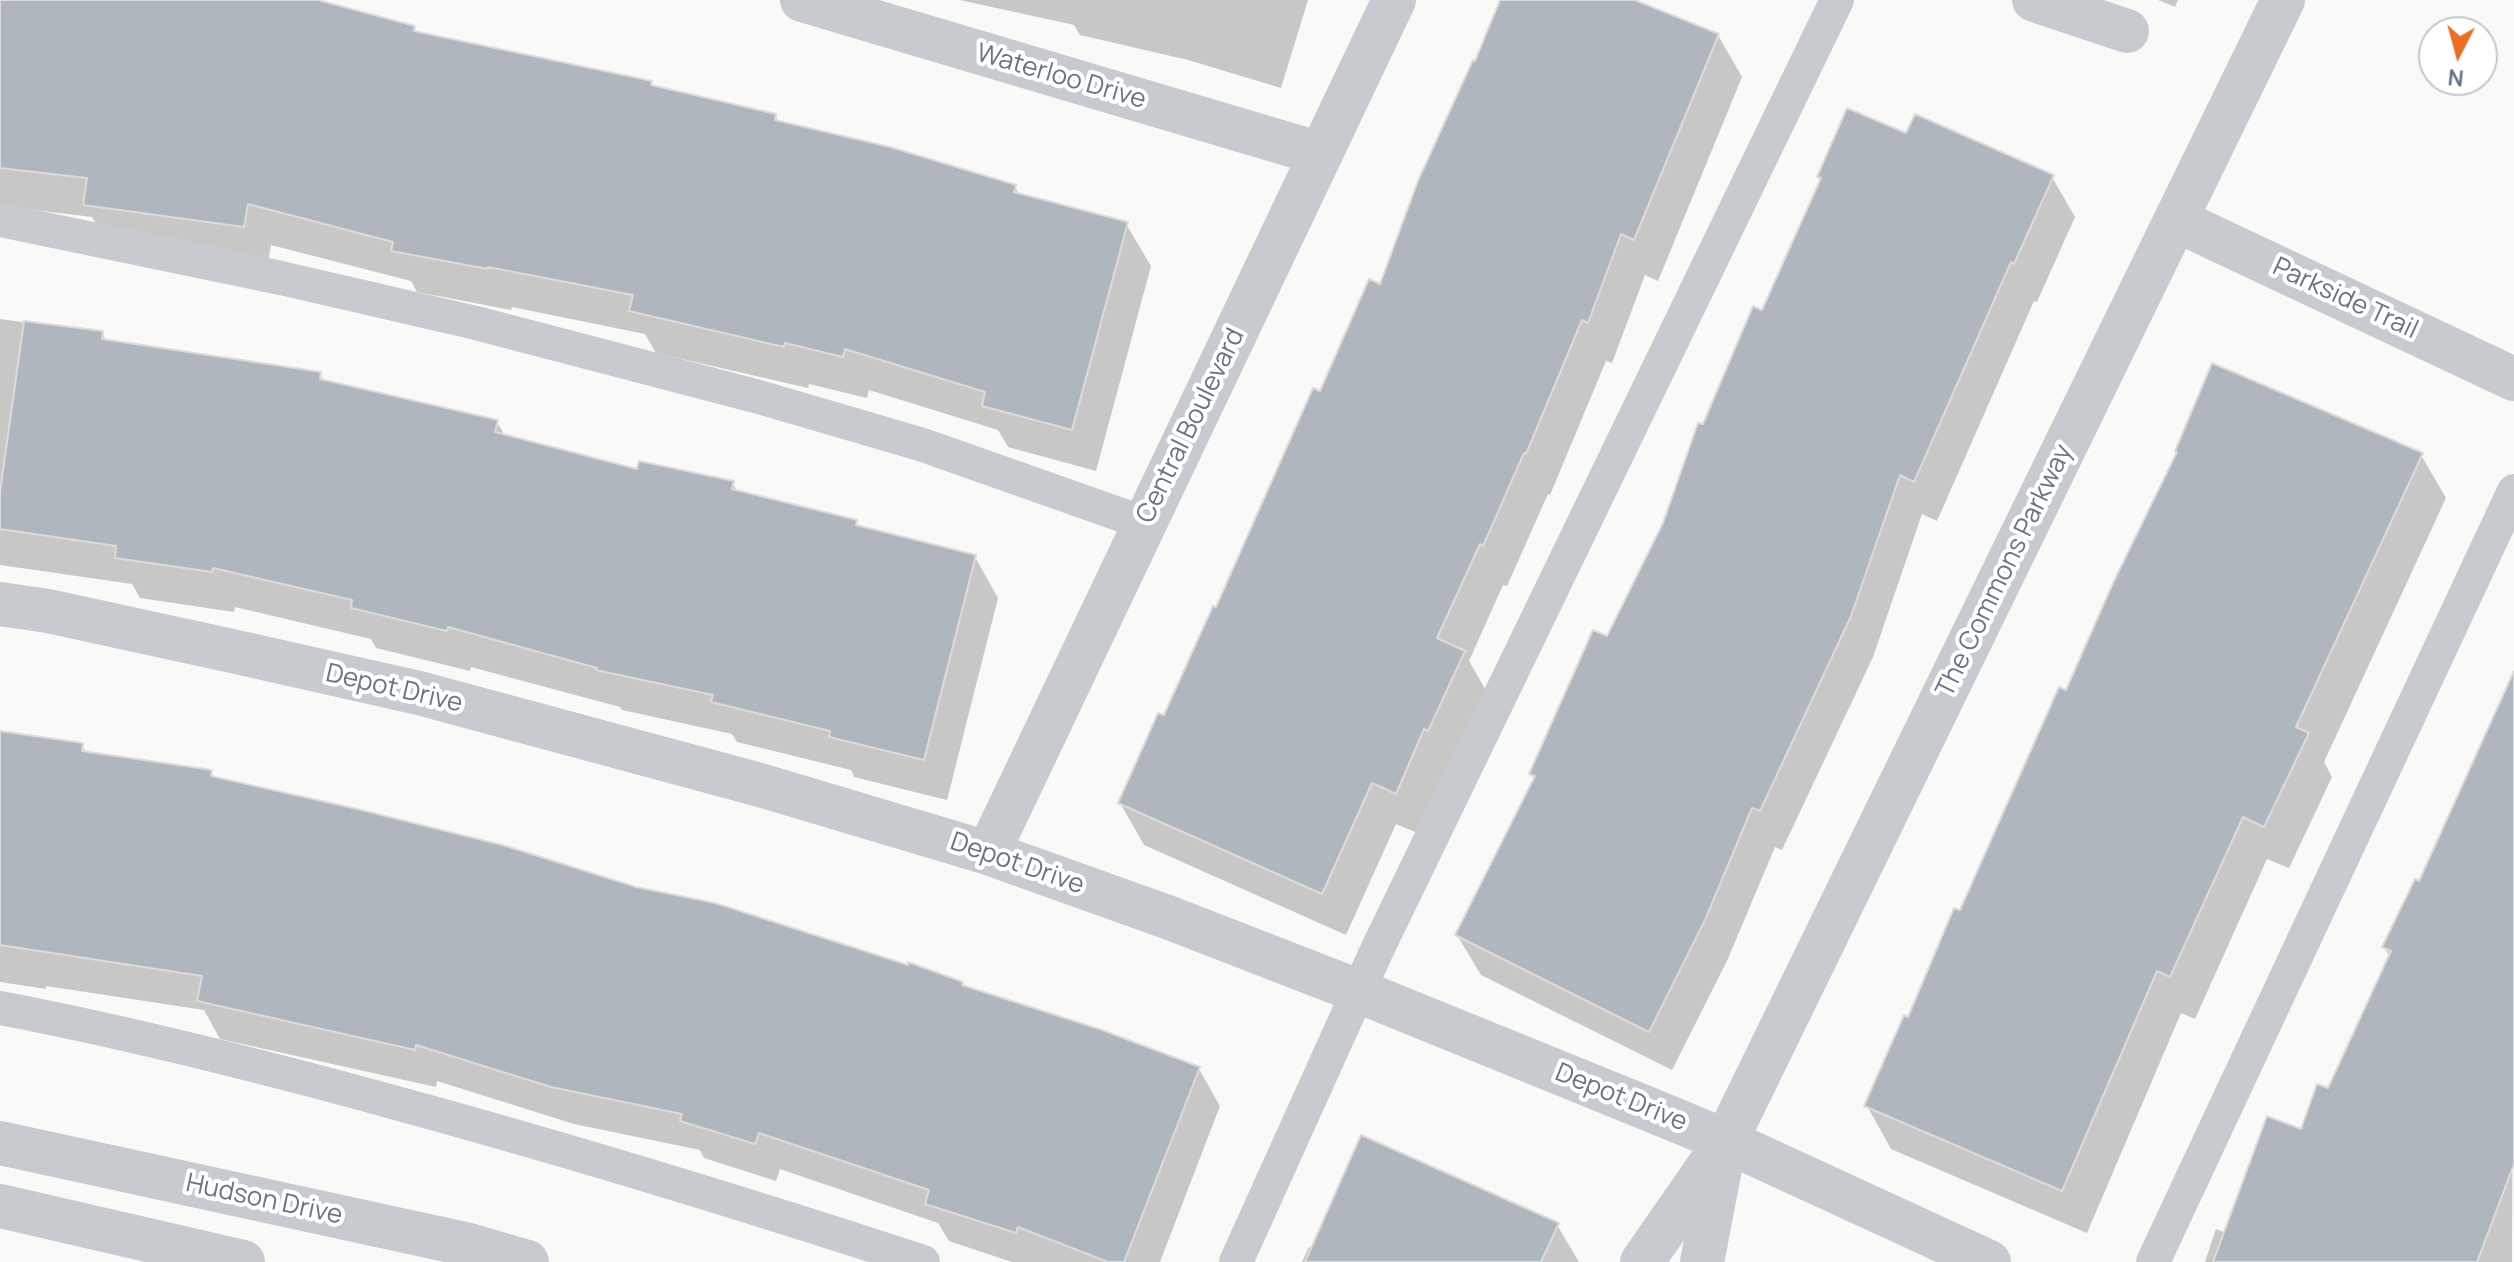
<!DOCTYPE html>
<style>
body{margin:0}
#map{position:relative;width:2514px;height:1262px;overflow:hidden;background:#f9f9f7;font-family:Manrope,sans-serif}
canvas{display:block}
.north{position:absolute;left:2418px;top:16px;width:80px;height:80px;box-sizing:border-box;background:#fff;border:2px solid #c2c8d0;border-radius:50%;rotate:186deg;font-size:22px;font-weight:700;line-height:32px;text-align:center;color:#677589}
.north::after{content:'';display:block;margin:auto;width:28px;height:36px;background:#ec6d24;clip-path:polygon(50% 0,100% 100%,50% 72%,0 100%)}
</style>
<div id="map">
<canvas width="2514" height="1262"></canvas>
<div class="north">N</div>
</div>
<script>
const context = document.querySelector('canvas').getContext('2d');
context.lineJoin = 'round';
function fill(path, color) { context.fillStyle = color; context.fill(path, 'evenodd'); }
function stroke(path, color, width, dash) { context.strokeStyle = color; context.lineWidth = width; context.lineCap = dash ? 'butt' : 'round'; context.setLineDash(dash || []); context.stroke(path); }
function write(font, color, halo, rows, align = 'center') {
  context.font = font + ' Manrope,sans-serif'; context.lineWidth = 8; context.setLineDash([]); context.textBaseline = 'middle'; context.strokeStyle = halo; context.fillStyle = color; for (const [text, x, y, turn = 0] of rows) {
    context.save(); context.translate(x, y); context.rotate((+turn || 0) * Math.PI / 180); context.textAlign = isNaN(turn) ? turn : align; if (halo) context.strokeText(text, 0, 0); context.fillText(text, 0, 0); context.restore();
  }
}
fill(new Path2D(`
 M 0,0 L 307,0 L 414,28 L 418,34 L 651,82 L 653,87 L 775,115 L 779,123 L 1015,187 L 1020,196 L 1126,224 L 1151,266 L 1096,471 L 1008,447 L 998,430 L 869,390 L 867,398 L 809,384 L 808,388 L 656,353 L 645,334 L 512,307 L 511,310 L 417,292 L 411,281 L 271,245 L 267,268 L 109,247 L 92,217 L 0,206 Z
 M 960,0 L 1308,0 L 1281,88 L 1188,60 L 1080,35 L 1074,25 Z
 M 1502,0 L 1630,0 L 1718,35 L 1742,77 L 1658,281 L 1645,275 L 1612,363 L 1606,361 L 1550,495 L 1548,494 L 1507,586 L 1503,585 L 1469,661 L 1488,694 L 1420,834 L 1396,824 L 1346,935 L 1144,845 L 1120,803 L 1165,718 L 1321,393 L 1382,286 Z
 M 2158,0 L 2178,0 L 2175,7 Z
 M 1907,136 L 2052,177 L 2075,217 L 2037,302 L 2034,301 L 1937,521 L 1922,514 L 1873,657 L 1782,850 L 1775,847 L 1727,961 L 1672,1070 L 1481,975 L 1457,935 L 1535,781 L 1531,774 L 1608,639 L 1665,524 L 1704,427 L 1763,312 L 1822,181 L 1819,176 Z
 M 0,319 L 102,333 L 107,342 L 320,374 L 325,383 L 497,422 L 505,436 L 639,471 L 732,483 L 738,492 L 856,521 L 859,528 L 975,557 L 998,598 L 947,800 L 854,777 L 851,770 L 737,742 L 732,734 L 622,710 L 620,707 L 471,667 L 470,671 L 376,648 L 371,639 L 235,607 L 234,612 L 140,598 L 132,584 L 0,565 Z
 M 2421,455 L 2446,498 L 2324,762 L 2332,777 L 2289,868 L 2267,859 L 2195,1019 L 2181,1013 L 2087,1233 L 1891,1149 L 1867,1106 L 2067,693 Z
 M 2514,677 L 2512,1262 L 2205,1262 L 2216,1229 L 2226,1233 L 2329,1091 L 2390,957 L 2384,947 L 2420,884 Z
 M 0,732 L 82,745 L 87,754 L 210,772 L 214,779 L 636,889 L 962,983 L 964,988 L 1199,1069 L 1220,1106 L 1160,1262 L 1012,1262 L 949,1241 L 938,1223 L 780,1169 L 776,1181 L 704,1158 L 700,1150 L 574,1124 L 437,1081 L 436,1087 L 220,1039 L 204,1010 L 46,986 L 46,989 L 0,982 Z
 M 1557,1225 L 1579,1262 L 1302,1262 L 1309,1247 L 1313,1249 Z`), '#0003');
const building = new Path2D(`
 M 0,0 L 318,0 L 415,26 L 414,31 L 652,81 L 651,85 L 776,114 L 775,120 L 890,147 L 1016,185 L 1014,192 L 1128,222 L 1072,430 L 982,406 L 985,392 L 845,349 L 843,357 L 785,343 L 784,347 L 629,311 L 633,295 L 488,267 L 488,269 L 391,251 L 393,242 L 248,204 L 244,227 L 83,205 L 87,178 L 0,168 Z
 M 1500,0 L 1635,0 L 1719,34 L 1634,240 L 1621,234 L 1588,323 L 1582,320 L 1526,454 L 1524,453 L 1483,546 L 1480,544 L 1437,638 L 1465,651 L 1428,731 L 1424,729 L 1396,794 L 1372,783 L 1322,894 L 1118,803 L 1158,713 L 1164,715 L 1213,606 L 1216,607 L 1313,388 L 1320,391 L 1369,279 L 1380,284 L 1418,181 L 1473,60 L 1475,61 Z
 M 1847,108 L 1906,133 L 1915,114 L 2054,175 L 2014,264 L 2011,262 L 1914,482 L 1900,475 L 1851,616 L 1760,811 L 1752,808 L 1705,920 L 1649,1032 L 1455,935 L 1535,776 L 1529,774 L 1593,630 L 1607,636 L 1663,523 L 1698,423 L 1703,424 L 1753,306 L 1762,310 L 1821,178 L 1817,177 Z
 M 24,321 L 103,331 L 102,339 L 321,372 L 320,379 L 498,420 L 495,432 L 637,469 L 639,461 L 734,481 L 732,489 L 857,520 L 856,525 L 976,555 L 924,760 L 829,737 L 830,731 L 711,702 L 713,695 L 596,670 L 597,668 L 448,627 L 447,631 L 351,608 L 352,600 L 213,568 L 212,572 L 115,558 L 116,546 L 0,529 L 0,492 Z
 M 2212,363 L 2423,453 L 2296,727 L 2309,733 L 2264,827 L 2243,817 L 2170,977 L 2157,971 L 2062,1191 L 1864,1106 L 1904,1015 L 1908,1017 L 1954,908 L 1960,910 L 2059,687 L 2066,690 L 2114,581 L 2177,452 L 2175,451 Z
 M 2514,671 L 2514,1164 L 2477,1262 L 2213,1262 L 2267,1116 L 2301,1129 L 2317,1084 L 2328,1088 L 2391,951 L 2382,947 L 2415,879 L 2419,881 Z
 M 0,731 L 83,743 L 82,751 L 212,770 L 211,776 L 357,809 L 506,846 L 636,887 L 715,903 L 908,965 L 908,962 L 963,982 L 962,985 L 1102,1030 L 1200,1067 L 1124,1262 L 1108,1262 L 1018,1227 L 1016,1233 L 925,1204 L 929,1190 L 759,1133 L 755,1144 L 680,1121 L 682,1114 L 551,1087 L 416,1045 L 415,1050 L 197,1001 L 202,976 L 0,945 Z
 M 1361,1135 L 1559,1223 L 1541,1262 L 1305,1262 Z`);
fill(building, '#b0b6be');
stroke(building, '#dbdbd9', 2);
stroke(new Path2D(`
 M 0,220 L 281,278 L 476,323 L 759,397 L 923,445 L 1144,523
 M 0,1008 C 131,1033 261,1066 389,1101 C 569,1150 746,1204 923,1262
 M 1236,1262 L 1377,950 L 1837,0
 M 2153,1262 L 2514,491`), '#c7cace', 34);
stroke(new Path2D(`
 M 802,0 L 1321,154
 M 2034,0 L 2127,31
 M 2176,220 L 2514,379
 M 0,604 L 48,611 L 232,651 L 419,693 L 760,785 L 988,853 L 1170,918 L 1358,991 L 1651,1110 L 1726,1141 L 1989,1262
 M 988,853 L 1394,0
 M 1642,1262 L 1726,1141 L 2283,0
 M 1702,1262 L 1722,1158`), '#c7cace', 44);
stroke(new Path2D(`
 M 0,1143 L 465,1244 L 527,1262
 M 0,1206 L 243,1262`), '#c7cace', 44);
write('26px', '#677589', '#fff', [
 ["Waterloo Drive",1061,77,16],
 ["Parkside Trail",2345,299,25],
 ["Central Boulevard",1191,426,-64],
 ["The Commons Parkway",2005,571,-64],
 ["Depot Drive",394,689,13],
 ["Depot Drive",1017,864,19],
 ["Depot Drive",1621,1098,22],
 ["Hudson Drive",264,1200,12]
]);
</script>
